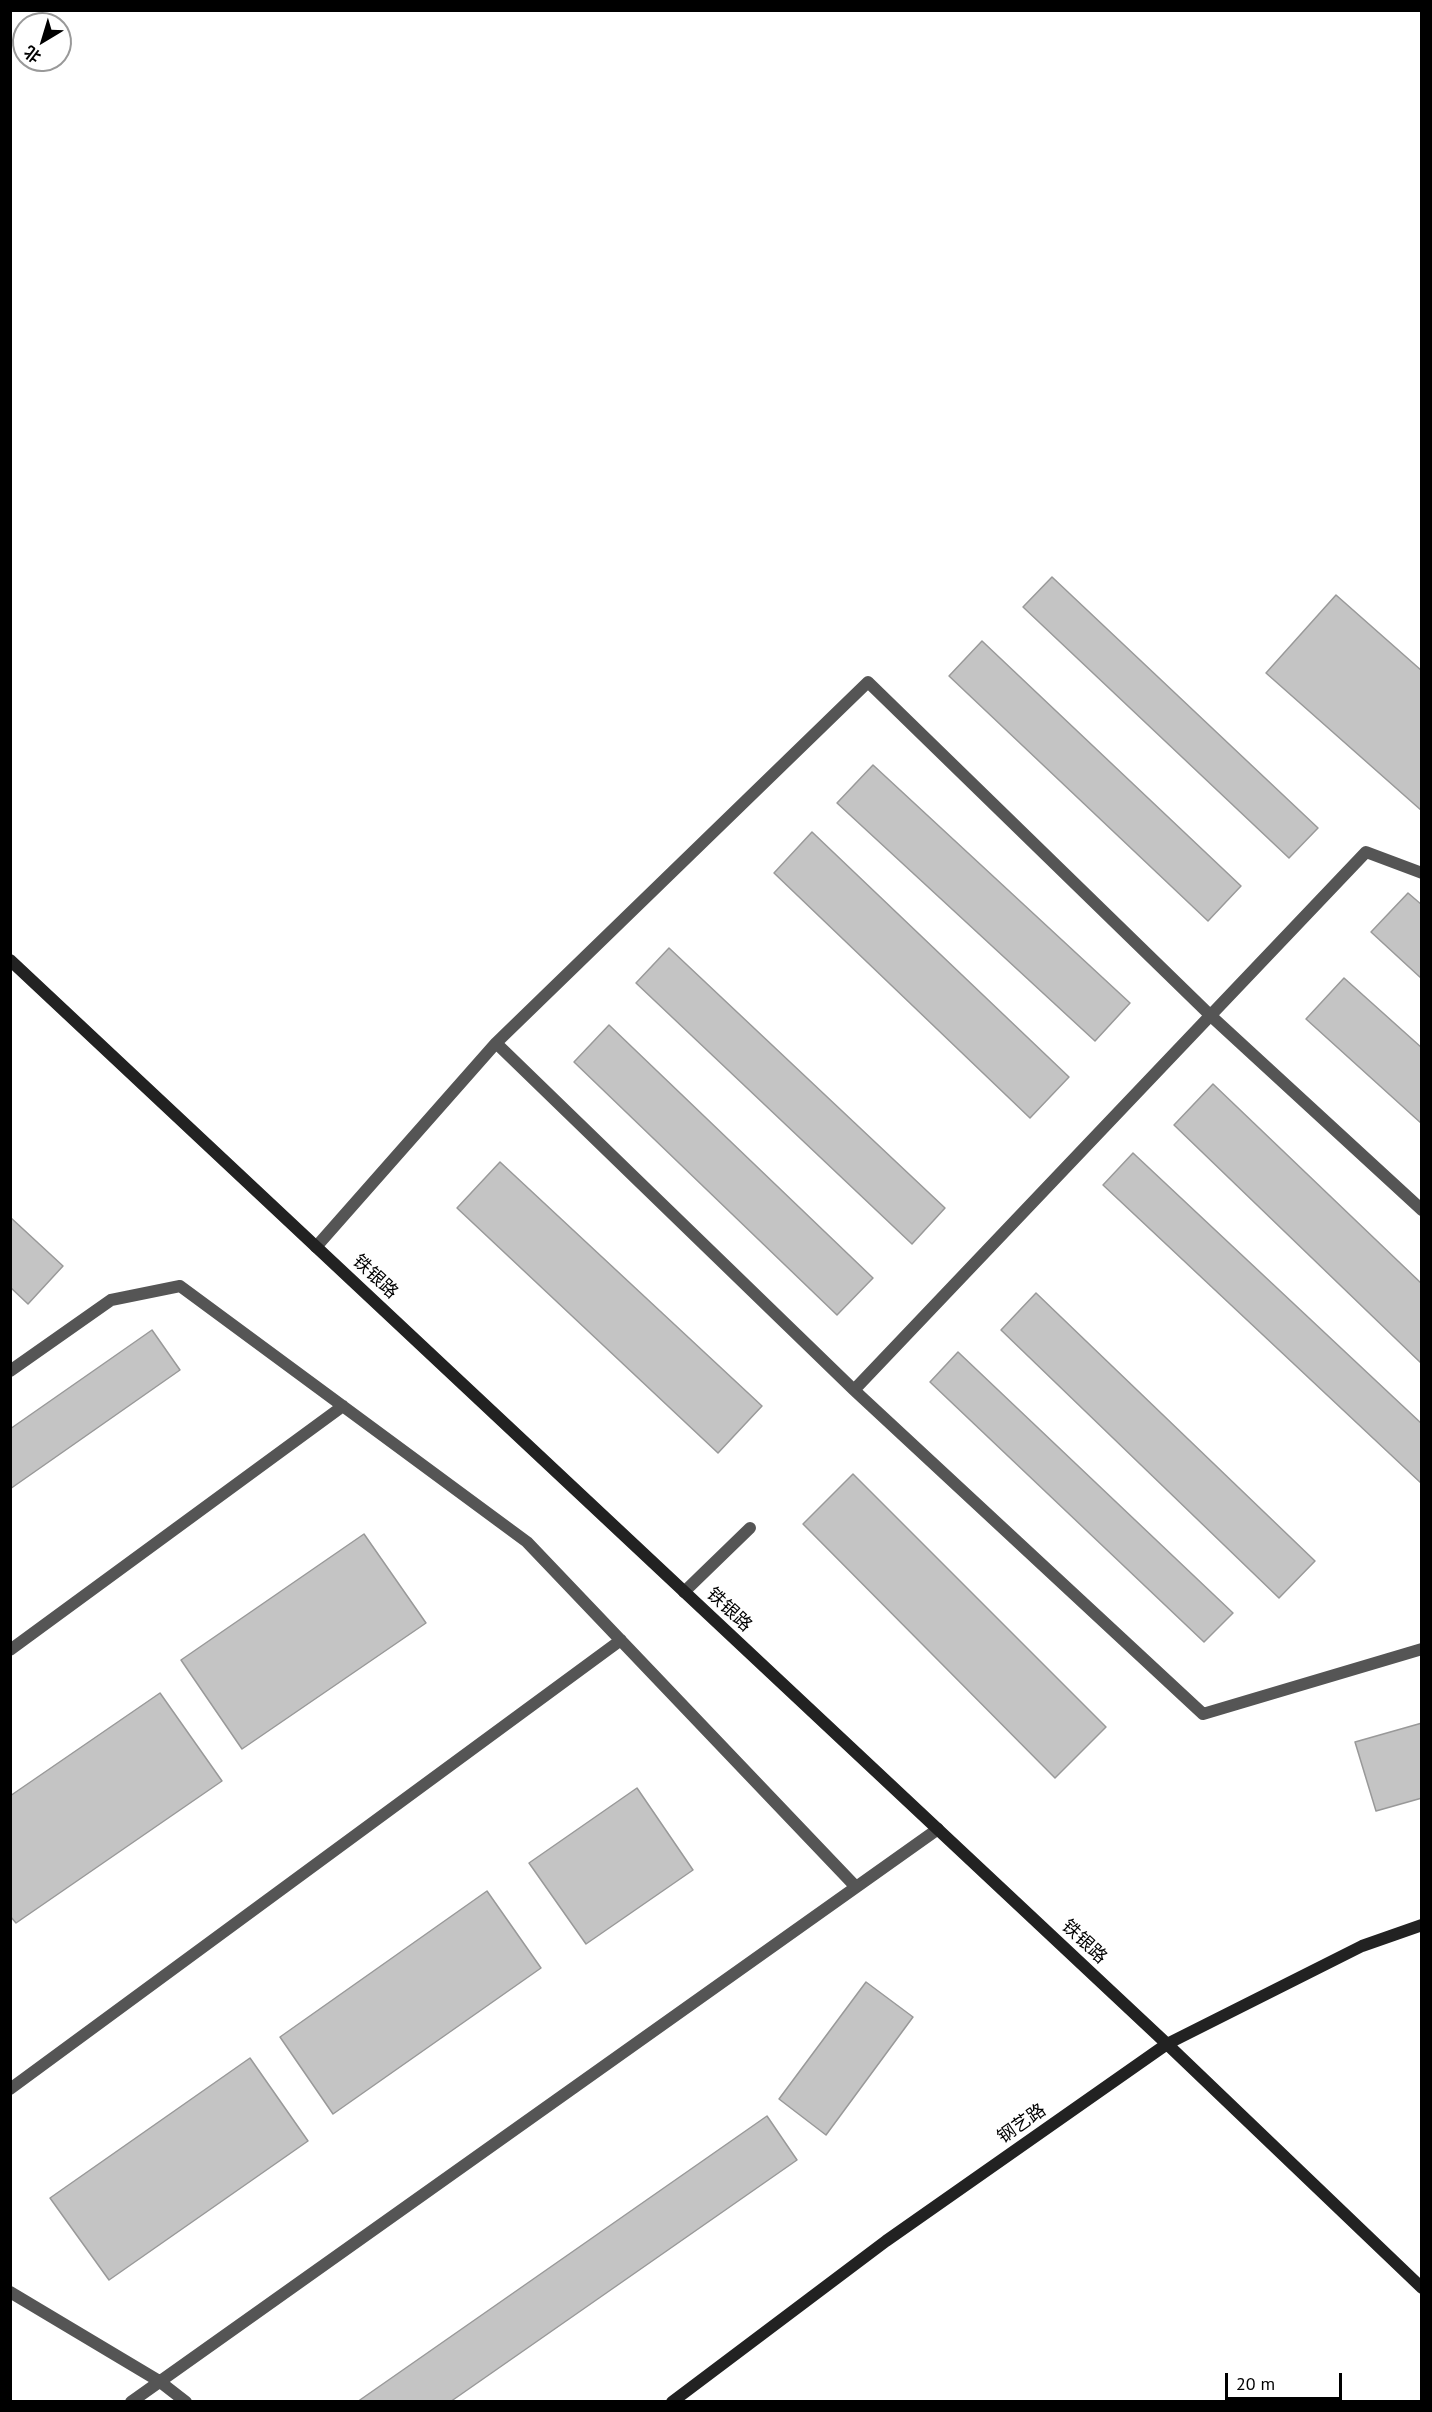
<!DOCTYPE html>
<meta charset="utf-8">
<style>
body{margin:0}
#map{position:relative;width:1432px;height:2412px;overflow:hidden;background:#fff;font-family:"PT Sans","Noto Sans SC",sans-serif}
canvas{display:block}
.frame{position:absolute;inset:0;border:12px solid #000;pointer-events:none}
.north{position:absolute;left:12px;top:12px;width:60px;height:60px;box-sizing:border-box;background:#fff;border:2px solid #999;border-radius:50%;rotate:218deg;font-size:16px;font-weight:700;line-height:24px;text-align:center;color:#000}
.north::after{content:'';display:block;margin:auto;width:21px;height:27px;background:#000;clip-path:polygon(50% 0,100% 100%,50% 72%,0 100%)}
.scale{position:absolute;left:1225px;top:2373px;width:117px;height:27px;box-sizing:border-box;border:3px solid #000;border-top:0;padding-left:8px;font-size:18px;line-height:21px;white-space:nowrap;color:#000;-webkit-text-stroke:4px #fff;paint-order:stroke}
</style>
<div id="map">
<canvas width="1432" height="2412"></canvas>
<div class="frame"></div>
<div class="north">北</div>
<div class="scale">20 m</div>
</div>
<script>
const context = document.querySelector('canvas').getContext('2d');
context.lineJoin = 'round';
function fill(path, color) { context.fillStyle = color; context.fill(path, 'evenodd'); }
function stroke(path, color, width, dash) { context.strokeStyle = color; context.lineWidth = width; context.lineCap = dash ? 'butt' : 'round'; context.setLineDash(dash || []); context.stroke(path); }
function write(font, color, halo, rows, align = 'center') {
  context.font = font + ' "PT Sans","Noto Sans SC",sans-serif'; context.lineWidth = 4.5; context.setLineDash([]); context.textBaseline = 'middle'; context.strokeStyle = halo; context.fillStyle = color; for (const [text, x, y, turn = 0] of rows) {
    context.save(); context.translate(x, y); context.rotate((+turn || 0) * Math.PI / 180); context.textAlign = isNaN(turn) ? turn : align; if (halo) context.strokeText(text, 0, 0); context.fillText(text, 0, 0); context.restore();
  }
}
const building = new Path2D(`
 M 1052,577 L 1318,828 L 1289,858 L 1023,607 Z
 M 1336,595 L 1422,671 L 1422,811 L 1266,673 Z
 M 982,641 L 1241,886 L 1208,921 L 949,676 Z
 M 873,765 L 1130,1003 L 1095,1041 L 837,803 Z
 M 812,832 L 1069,1077 L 1030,1118 L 774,873 Z
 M 1408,893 L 1422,905 L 1422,979 L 1371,932 Z
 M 669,948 L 945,1208 L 912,1244 L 636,983 Z
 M 1344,978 L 1422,1048 L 1422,1124 L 1306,1019 Z
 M 609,1025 L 873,1278 L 837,1315 L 574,1062 Z
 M 1213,1084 L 1422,1284 L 1422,1364 L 1174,1125 Z
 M 1133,1153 L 1422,1424 L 1422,1484 L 1103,1185 Z
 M 500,1162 L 762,1406 L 718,1453 L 457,1208 Z
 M 10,1217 L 63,1266 L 28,1304 L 10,1287 Z
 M 1036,1293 L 1315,1561 L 1279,1598 L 1001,1330 Z
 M 152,1330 L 180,1370 L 10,1489 L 10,1429 Z
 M 958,1352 L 1233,1613 L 1204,1642 L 930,1382 Z
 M 853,1474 L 1106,1727 L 1055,1778 L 803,1524 Z
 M 364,1534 L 426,1623 L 242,1749 L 181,1660 Z
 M 160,1693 L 222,1781 L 16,1923 L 10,1916 L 10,1796 Z
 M 1422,1723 L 1422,1798 L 1376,1811 L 1355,1742 Z
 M 637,1788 L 693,1870 L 586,1944 L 529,1863 Z
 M 487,1891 L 541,1968 L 333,2114 L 280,2037 Z
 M 866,1982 L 913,2017 L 826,2135 L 779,2099 Z
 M 250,2058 L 308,2141 L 109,2280 L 50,2198 Z
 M 767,2116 L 797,2160 L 450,2402 L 357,2402 Z`);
fill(building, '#c4c4c4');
stroke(building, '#999', 1.5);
stroke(new Path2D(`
 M 496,1043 L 868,682 L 1211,1016 L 1422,1210
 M 316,1247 L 496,1043 L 854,1390 L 1203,1714 L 1422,1649
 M 10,1371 L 111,1300 L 180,1286 L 527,1542 L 856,1887
 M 854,1390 L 1366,852 L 1422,873
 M 684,1592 L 750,1528
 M 10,1650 L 343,1406
 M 10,2089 L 621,1640
 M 10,2292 L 159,2381 L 186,2402
 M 131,2402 L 938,1829`), '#555', 12);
stroke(new Path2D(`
 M 10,960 L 1167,2044 L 1422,2288
 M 672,2402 L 886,2241 L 1167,2044 L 1362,1946 L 1422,1925`), '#222', 12);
write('18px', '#000', '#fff', [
 ["铁银路",375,1277,43],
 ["铁银路",729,1610,43],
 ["铁银路",1084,1942,43],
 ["钢艺路",1022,2124,-35]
]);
</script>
